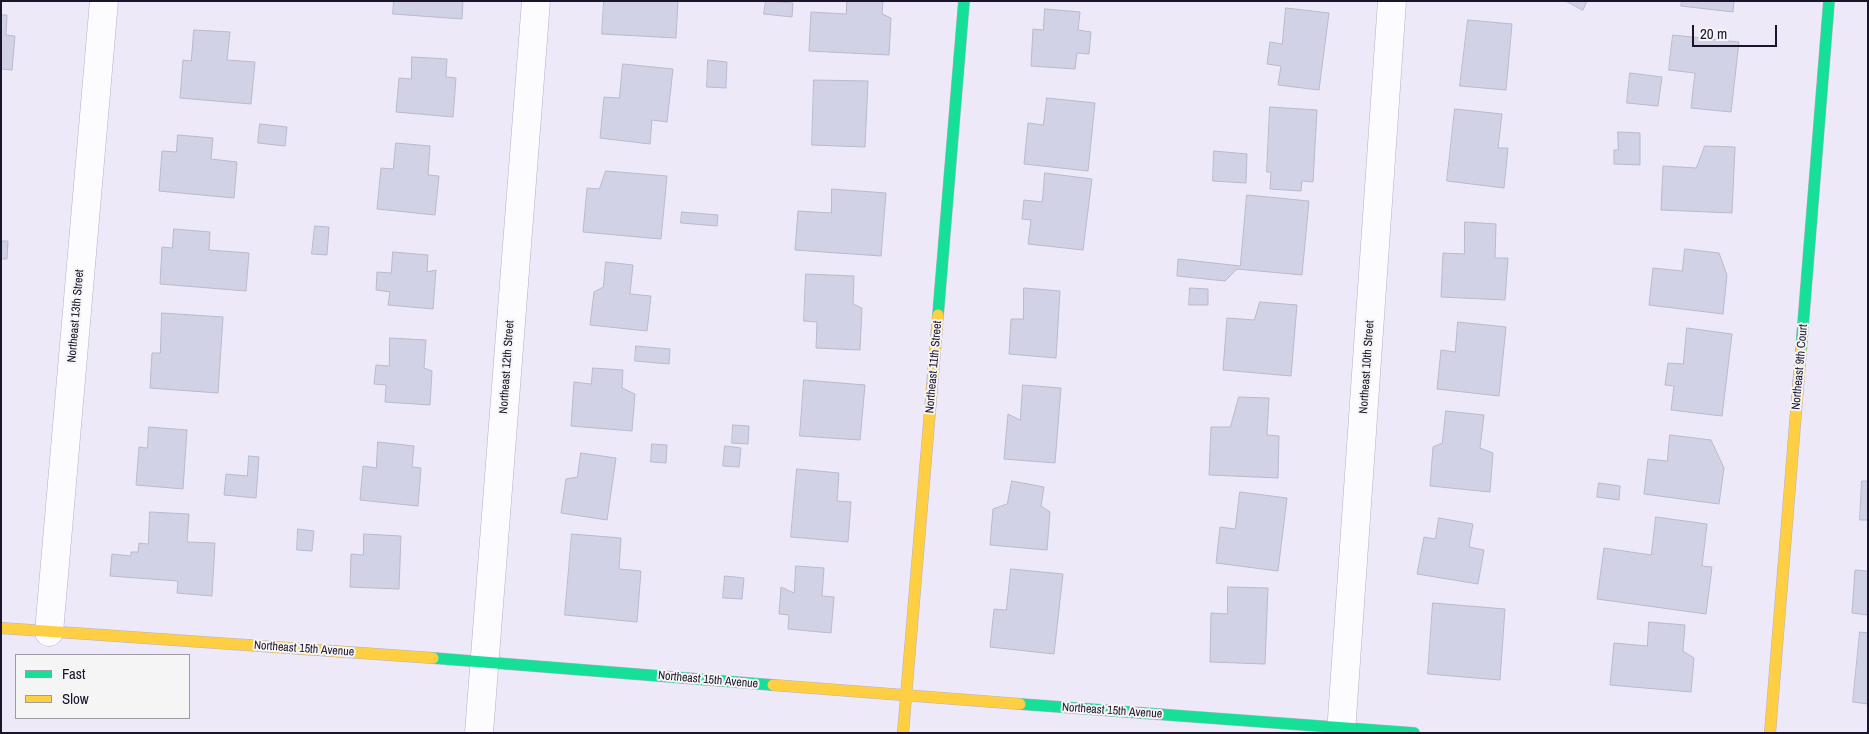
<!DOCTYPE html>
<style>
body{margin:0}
#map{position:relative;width:1869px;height:734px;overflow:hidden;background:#eee9f9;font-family:"Archivo Narrow",sans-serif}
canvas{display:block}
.frame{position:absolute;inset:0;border:2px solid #1b142c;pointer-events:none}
.legend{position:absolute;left:15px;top:654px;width:175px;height:65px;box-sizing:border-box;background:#f5f5f5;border:1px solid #9e9ba5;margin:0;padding:6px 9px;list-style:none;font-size:15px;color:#1b142c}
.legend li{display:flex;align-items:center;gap:10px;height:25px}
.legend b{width:25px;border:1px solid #9e9ba5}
.scale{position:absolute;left:1692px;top:25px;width:85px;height:22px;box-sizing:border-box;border:2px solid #1b142c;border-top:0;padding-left:6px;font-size:15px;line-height:18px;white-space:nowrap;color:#1b142c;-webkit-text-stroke:4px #f5f5f5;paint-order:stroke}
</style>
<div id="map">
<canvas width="1869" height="734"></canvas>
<div class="frame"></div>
<ul class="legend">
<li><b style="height:6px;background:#16e098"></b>Fast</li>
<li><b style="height:6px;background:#ffcf43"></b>Slow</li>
</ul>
<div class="scale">20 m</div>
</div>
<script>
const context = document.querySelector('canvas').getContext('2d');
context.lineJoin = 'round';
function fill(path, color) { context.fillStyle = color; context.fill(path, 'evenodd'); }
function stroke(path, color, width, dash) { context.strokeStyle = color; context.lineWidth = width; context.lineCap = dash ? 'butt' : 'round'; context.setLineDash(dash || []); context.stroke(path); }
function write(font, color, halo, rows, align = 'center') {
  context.font = font + ' "Archivo Narrow",sans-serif'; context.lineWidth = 4; context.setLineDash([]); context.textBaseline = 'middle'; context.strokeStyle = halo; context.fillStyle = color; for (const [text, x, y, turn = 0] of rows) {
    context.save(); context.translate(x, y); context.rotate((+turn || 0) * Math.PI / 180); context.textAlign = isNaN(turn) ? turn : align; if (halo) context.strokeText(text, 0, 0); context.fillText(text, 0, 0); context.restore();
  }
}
const building = new Path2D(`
 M 394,1 L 463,1 L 462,19 L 393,14 Z
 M 604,1 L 678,1 L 676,38 L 602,34 Z
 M 766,1 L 793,3 L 792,17 L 764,14 Z
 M 847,1 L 883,1 L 882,14 L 891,18 L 889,55 L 809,51 L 811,12 L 846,14 Z
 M 1566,1 L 1587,1 L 1583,10 Z
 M 1682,1 L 1734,1 L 1733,12 L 1681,6 Z
 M 1286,8 L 1329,13 L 1319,90 L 1278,85 L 1281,66 L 1267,64 L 1270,42 L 1282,44 Z
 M 1045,9 L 1080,12 L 1078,30 L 1091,32 L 1089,54 L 1077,53 L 1075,69 L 1031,66 L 1033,29 L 1043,30 Z
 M 1,15 L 7,15 L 6,35 L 15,36 L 12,70 L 1,69 Z
 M 1468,20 L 1512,24 L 1506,90 L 1460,86 Z
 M 194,30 L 230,32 L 227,60 L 255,62 L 251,104 L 180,98 L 183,60 L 191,61 Z
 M 1673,35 L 1739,42 L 1731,112 L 1691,108 L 1695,73 L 1669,70 Z
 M 412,57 L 447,59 L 446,77 L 456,78 L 453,117 L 396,112 L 399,78 L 411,79 Z
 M 708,60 L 727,62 L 726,88 L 707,87 Z
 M 623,64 L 673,69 L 667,122 L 652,120 L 650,144 L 600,138 L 604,97 L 619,98 Z
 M 1630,73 L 1662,77 L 1658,106 L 1627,103 Z
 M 814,80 L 868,81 L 865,147 L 812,145 Z
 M 1047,98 L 1095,103 L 1088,171 L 1024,164 L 1028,123 L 1043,125 Z
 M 1270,107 L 1317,110 L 1313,182 L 1302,181 L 1301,191 L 1270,189 L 1271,172 L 1267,172 Z
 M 1455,109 L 1502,114 L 1498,148 L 1508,148 L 1504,188 L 1447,181 Z
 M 260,124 L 287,127 L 285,146 L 258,143 Z
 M 1618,132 L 1640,133 L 1640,165 L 1614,164 L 1614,150 L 1618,150 Z
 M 178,135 L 213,138 L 211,159 L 237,162 L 234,198 L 159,191 L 162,151 L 176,152 Z
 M 396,143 L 430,146 L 428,175 L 439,176 L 435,215 L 377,209 L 381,168 L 393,169 Z
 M 1705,146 L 1735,147 L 1732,213 L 1661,210 L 1663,166 L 1696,168 Z
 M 1214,151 L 1247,154 L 1246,183 L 1213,181 Z
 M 606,171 L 667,176 L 661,239 L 583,232 L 587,188 L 599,189 Z
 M 1045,173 L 1092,179 L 1083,250 L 1028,244 L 1031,220 L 1022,219 L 1024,200 L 1042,202 Z
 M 832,189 L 886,193 L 881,256 L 795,250 L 798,211 L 831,213 Z
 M 1247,195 L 1309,201 L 1302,275 L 1237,269 L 1225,281 L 1177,276 L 1178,259 L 1240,266 Z
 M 682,212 L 718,215 L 717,226 L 681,223 Z
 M 1465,222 L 1496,224 L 1495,258 L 1508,258 L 1505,300 L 1441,297 L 1443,253 L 1464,254 Z
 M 315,226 L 329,227 L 327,255 L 312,254 Z
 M 174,229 L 210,232 L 209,250 L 249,253 L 246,291 L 160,284 L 162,247 L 172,248 Z
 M 1,241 L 8,241 L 7,259 L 1,259 Z
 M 1685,249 L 1719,253 L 1727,275 L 1723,314 L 1649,305 L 1653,268 L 1682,271 Z
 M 393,252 L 428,255 L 427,272 L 436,270 L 433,309 L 388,305 L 390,292 L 376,290 L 377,272 L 391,273 Z
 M 606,262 L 633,265 L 630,294 L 651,296 L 647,331 L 590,325 L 594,292 L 603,287 Z
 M 806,274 L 854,276 L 853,304 L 862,308 L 860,350 L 816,348 L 817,322 L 804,321 Z
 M 1024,288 L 1060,291 L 1056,358 L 1009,354 L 1011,319 L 1023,319 Z
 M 1190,288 L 1208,289 L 1208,305 L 1189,305 Z
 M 1260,302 L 1297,305 L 1291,376 L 1223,370 L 1227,318 L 1254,320 Z
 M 162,313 L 223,317 L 218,393 L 150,388 L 152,353 L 160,353 Z
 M 1458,322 L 1506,327 L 1499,396 L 1437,389 L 1441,350 L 1455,352 Z
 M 1687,328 L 1732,334 L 1722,416 L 1671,410 L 1674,386 L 1665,385 L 1668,363 L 1683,364 Z
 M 390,338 L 426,340 L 424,368 L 432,371 L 430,405 L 385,402 L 386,385 L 374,384 L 376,365 L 389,366 Z
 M 636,346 L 670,349 L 669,364 L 635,361 Z
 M 593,368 L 623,370 L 622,388 L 635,394 L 632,431 L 571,426 L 574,382 L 591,384 Z
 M 804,380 L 865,385 L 860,440 L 800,436 Z
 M 1023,385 L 1061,388 L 1055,463 L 1004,459 L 1008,414 L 1020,420 Z
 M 1239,397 L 1269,398 L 1267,435 L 1279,436 L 1278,478 L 1209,475 L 1211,427 L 1230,427 Z
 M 1446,411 L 1484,415 L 1480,448 L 1493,453 L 1490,492 L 1430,486 L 1433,447 L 1442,443 Z
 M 733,425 L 749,426 L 748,444 L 732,443 Z
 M 149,427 L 187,430 L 183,489 L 136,485 L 139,447 L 147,448 Z
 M 1670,435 L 1711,440 L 1724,468 L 1719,504 L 1644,494 L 1648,459 L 1667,461 Z
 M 378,442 L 414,446 L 412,467 L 421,468 L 418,506 L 360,500 L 363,466 L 376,468 Z
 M 652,444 L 667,445 L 666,463 L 651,462 Z
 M 725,446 L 741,448 L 739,467 L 723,466 Z
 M 581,453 L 616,458 L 607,520 L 561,513 L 566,479 L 577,477 Z
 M 249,456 L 259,457 L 256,498 L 224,495 L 226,474 L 247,476 Z
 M 797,469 L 839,473 L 837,501 L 851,502 L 848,542 L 791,537 Z
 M 1012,481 L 1044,487 L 1041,506 L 1050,512 L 1047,550 L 990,545 L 993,509 L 1007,504 Z
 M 1862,481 L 1868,481 L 1868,520 L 1860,520 Z
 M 1599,483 L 1620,486 L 1619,500 L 1597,497 Z
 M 1240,492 L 1287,498 L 1278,571 L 1216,563 L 1220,527 L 1235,529 Z
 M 150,512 L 189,514 L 187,542 L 215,543 L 212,596 L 177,593 L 178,581 L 110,576 L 112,554 L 131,556 L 131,552 L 138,552 L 139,543 L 148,544 Z
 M 1656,517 L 1707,524 L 1702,566 L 1712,567 L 1706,614 L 1597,599 L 1604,548 L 1651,555 Z
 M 1439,518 L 1473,524 L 1469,547 L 1484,550 L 1478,584 L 1417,574 L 1424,537 L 1435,539 Z
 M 298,529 L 314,531 L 312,551 L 297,550 Z
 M 364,534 L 401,536 L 399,589 L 350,587 L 351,554 L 363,555 Z
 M 572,534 L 621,538 L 619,569 L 641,571 L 637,622 L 565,615 Z
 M 1868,556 L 1868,615 L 1852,613 L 1855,570 L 1867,571 Z
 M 796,566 L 824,568 L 822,596 L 834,597 L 831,633 L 788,629 L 789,615 L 779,614 L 781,587 L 794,593 Z
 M 1011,569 L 1063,574 L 1054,654 L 990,647 L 994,609 L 1006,610 Z
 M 725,576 L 744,578 L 742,599 L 723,598 Z
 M 1228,587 L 1268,588 L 1265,664 L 1210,662 L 1211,613 L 1227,614 Z
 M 1433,603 L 1505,609 L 1500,680 L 1428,674 Z
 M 1649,622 L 1685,625 L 1683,651 L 1694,658 L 1691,692 L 1610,685 L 1614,643 L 1647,646 Z
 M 1860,632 L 1868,633 L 1868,704 L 1853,702 Z`);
fill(building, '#d2d2e7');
stroke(building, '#bab9cc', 1);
const street = new Path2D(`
 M 49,632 L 104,1
 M 479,733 L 536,1
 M 1341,733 L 1392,1`);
const fast = new Path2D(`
 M 938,315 L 964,1
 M 1801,350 L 1829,1
 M 433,658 L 773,685
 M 1020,704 L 1414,733`);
const slow = new Path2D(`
 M 1,628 L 433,658
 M 773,685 L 1020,704
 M 903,733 L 938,315
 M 1770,733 L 1801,350`);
stroke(street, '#b6b1c4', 29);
stroke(fast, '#b6b1c4', 12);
stroke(slow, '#b6b1c4', 12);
stroke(street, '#fcfcfe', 28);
stroke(fast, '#16e098', 11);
stroke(slow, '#ffcf43', 11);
write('12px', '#1b142c', '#f5f5f5', [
 ["Northeast 13th Street",76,316,-85],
 ["Northeast 12th Street",507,367,-86],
 ["Northeast 11th Street",934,367,-85],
 ["Northeast 10th Street",1367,367,-86],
 ["Northeast 9th Court",1800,367,-85],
 ["Northeast 15th Avenue",304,649,4],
 ["Northeast 15th Avenue",708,680,5],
 ["Northeast 15th Avenue",1112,711,4]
]);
</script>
